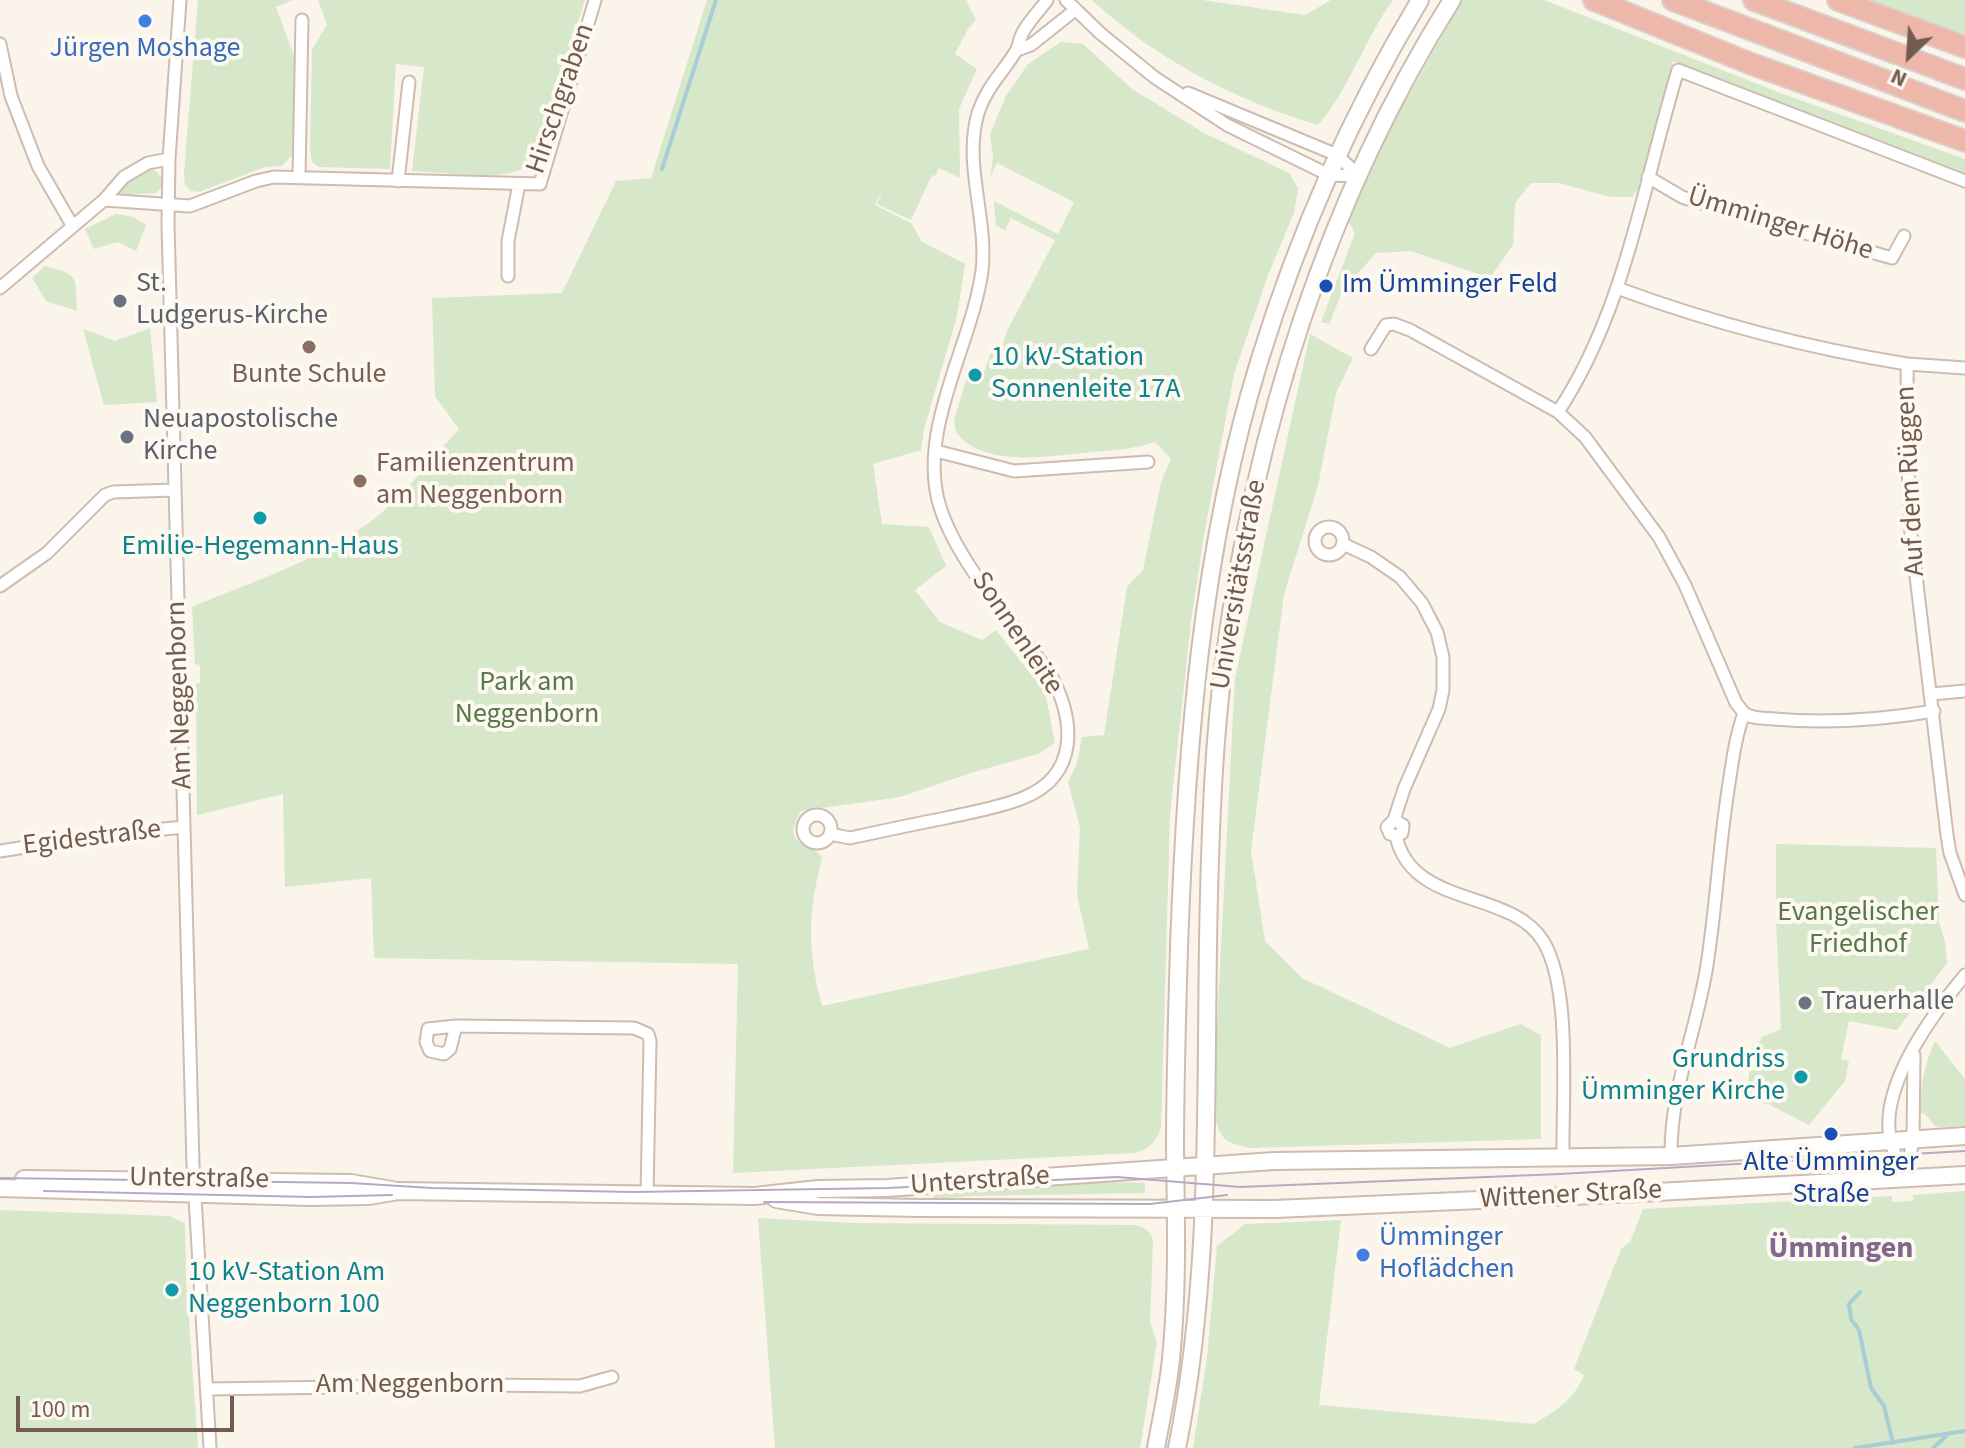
<!DOCTYPE html>
<meta charset="utf-8">
<style>
body{margin:0}
#map{position:relative;width:1965px;height:1448px;overflow:hidden;background:#faf4ea;font-family:"Source Sans 3",sans-serif}
canvas{display:block}
.north{position:absolute;left:1869px;top:16px;width:80px;height:80px;-webkit-text-stroke:6px #fdf8f0;paint-order:stroke;rotate:205deg;font-size:22px;font-weight:700;line-height:32px;text-align:center;color:#735b50}
.north::after{content:'';display:block;margin:auto;width:28px;height:36px;background:#735b50;clip-path:polygon(50% 0,100% 100%,50% 72%,0 100%)}
.scale{position:absolute;left:16px;top:1396px;width:218px;height:36px;box-sizing:border-box;border:4px solid #735b50;border-top:0;padding-left:10px;font-size:24px;line-height:28px;white-space:nowrap;color:#735b50;-webkit-text-stroke:6px #fdf8f0;paint-order:stroke}
</style>
<div id="map">
<canvas width="1965" height="1448"></canvas>
<div class="north">N</div>
<div class="scale">100 m</div>
</div>
<script>
const context = document.querySelector('canvas').getContext('2d');
context.lineJoin = 'round';
function fill(path, color) { context.fillStyle = color; context.fill(path, 'evenodd'); }
function stroke(path, color, width, dash) { context.strokeStyle = color; context.lineWidth = width; context.lineCap = dash ? 'butt' : 'round'; context.setLineDash(dash || []); context.stroke(path); }
function write(font, color, halo, rows, align = 'center') {
  context.font = font + ' "Source Sans 3",sans-serif'; context.lineWidth = 8; context.setLineDash([]); context.textBaseline = 'middle'; context.strokeStyle = halo; context.fillStyle = color; for (const [text, x, y, turn = 0] of rows) {
    context.save(); context.translate(x, y); context.rotate((+turn || 0) * Math.PI / 180); context.textAlign = isNaN(turn) ? turn : align; if (halo) context.strokeText(text, 0, 0); context.fillText(text, 0, 0); context.restore();
  }
}
fill(new Path2D(`
 M 198,0 L 293,0 L 276,7 L 294,56 L 294,155 L 291,156 L 282,166 L 265,167 L 199,192 L 191,191 L 185,185 L 184,173 Z
 M 318,0 L 585,0 L 538,153 C 532,160 528,167 520,170 C 497,180 439,172 412,171 L 424,67 L 396,64 L 390,169 L 319,167 L 312,162 L 310,148 L 312,50 L 327,24 Z
 M 707,0 L 966,0 L 976,20 L 968,29 L 955,54 L 977,69 L 959,109 L 960,178 L 939,168 L 935,176 L 932,175 L 911,220 L 877,204 L 885,186 L 875,205 L 911,223 L 922,242 L 965,264 L 957,316 L 924,429 L 921,450 L 873,464 L 882,524 L 929,527 L 946,566 L 915,590 L 940,622 L 982,640 L 996,630 L 1045,692 L 1055,743 L 1038,754 L 974,772 L 900,797 L 801,811 C 780,847 809,841 822,857 C 808,913 807,950 822,1006 L 1089,949 L 1077,895 L 1080,828 L 1068,782 L 1077,764 L 1082,737 L 1104,735 L 1127,587 L 1143,570 L 1161,482 L 1171,459 L 1155,442 C 1134,449 1115,450 1093,452 C 1054,455 984,470 956,432 L 954,420 L 967,377 L 976,381 L 981,370 L 985,371 L 991,350 L 1000,352 L 1007,331 L 1055,240 L 1011,218 L 1005,230 L 996,226 L 994,201 L 1058,234 L 1074,202 L 997,163 L 990,177 L 993,157 L 990,134 L 1006,96 L 1028,64 L 1061,42 L 1083,44 L 1132,89 L 1204,133 L 1289,173 L 1298,188 L 1294,213 L 1268,275 L 1234,374 L 1204,535 L 1191,622 L 1170,815 L 1161,1128 C 1156,1142 1149,1149 1135,1153 L 733,1173 L 738,964 L 374,958 L 371,878 L 285,887 L 283,794 L 197,815 L 196,684 L 200,683 L 200,665 L 195,664 L 192,607 C 256,580 324,559 379,515 C 406,493 434,456 459,429 L 435,396 L 432,298 L 562,293 L 616,181 L 651,178 Z
 M 1092,0 L 1202,0 L 1305,15 L 1331,0 L 1393,0 C 1364,40 1350,88 1318,125 C 1233,99 1157,60 1092,0 Z
 M 1462,0 L 1544,0 L 1783,94 L 1965,159 L 1965,173 L 1673,61 L 1643,183 L 1632,197 L 1611,197 L 1558,183 L 1531,183 L 1515,203 L 1513,245 L 1490,278 L 1411,251 L 1376,253 L 1343,290 L 1329,324 L 1321,322 L 1355,233 L 1349,222 L 1352,212 L 1397,116 Z
 M 1871,0 L 1965,0 L 1965,35 Z
 M 148,169 L 156,171 L 162,178 L 161,188 L 156,193 L 120,195 L 119,190 Z
 M 116,214 L 133,217 L 146,225 L 136,251 L 118,242 L 94,249 L 85,229 Z
 M 45,266 C 81,276 75,275 77,311 L 46,301 L 32,278 Z
 M 150,328 L 157,402 L 104,405 L 83,329 L 115,341 Z
 M 1310,334 L 1353,358 L 1336,393 L 1318,486 L 1284,594 L 1251,851 L 1265,941 L 1302,978 L 1450,1048 L 1520,1024 L 1541,1035 L 1541,1139 L 1250,1148 C 1232,1144 1221,1142 1217,1123 L 1212,1122 L 1235,678 Z
 M 1776,844 L 1936,848 L 1939,922 L 1945,942 L 1947,963 L 1897,1030 L 1849,1021 L 1841,1059 L 1849,1061 L 1845,1081 L 1809,1125 L 1768,1104 L 1745,1101 L 1752,1056 L 1762,1037 L 1781,1029 L 1776,918 Z
 M 1935,1041 L 1965,1079 L 1965,1126 L 1936,1127 L 1925,1114 L 1921,1113 C 1920,1087 1924,1065 1935,1041 Z
 M 1095,1182 L 1145,1183 L 1145,1193 L 967,1196 L 934,1200 L 933,1190 Z
 M 1965,1191 L 1965,1448 L 1193,1448 L 1207,1358 L 1217,1246 L 1245,1224 L 1341,1220 L 1319,1405 L 1534,1424 C 1557,1410 1573,1401 1584,1375 L 1574,1369 L 1621,1249 L 1630,1242 L 1643,1209 L 1892,1196 L 1892,1202 L 1913,1201 L 1913,1195 Z
 M 0,1210 L 169,1216 L 185,1223 L 186,1279 L 198,1448 L 0,1448 Z
 M 758,1218 L 852,1223 L 1134,1225 C 1144,1227 1150,1229 1153,1240 L 1150,1322 L 1157,1342 L 1140,1448 L 775,1448 Z`), '#d6e7ca');
stroke(new Path2D(`
 M 662,169 L 716,0
 M 1860,1292 L 1849,1304 L 1851,1319 L 1859,1330 L 1871,1388 L 1884,1406 L 1893,1443
 M 1855,1448 L 1965,1431
 M 1933,1448 L 1946,1436`), '#a8cdd3', 4);
const street = new Path2D(`
 M 180,0 L 169,159 L 168,224 L 193,1164 L 210,1448
 M 1066,0 L 1100,33 L 1154,77 L 1227,125 L 1329,175 L 1359,176
 M 0,44 L 11,96 L 38,166 L 72,225
 M 1017,50 L 1031,45 L 1075,10
 M 1188,93 L 1337,155 L 1359,176
 M 299,177 L 302,20
 M 1648,177 L 1682,197 L 1698,202 L 1892,258 L 1904,236
 M 398,181 L 409,82
 M 104,200 L 190,206 L 256,181 L 274,177 L 540,184 L 595,0
 M 508,276 L 508,241 L 519,184
 M 0,288 L 104,200 L 124,177 L 148,163 L 169,159
 M 1617,288 C 1712,323 1807,348 1907,364 L 1908,466 L 1911,534 L 1947,835 L 1950,853 L 1965,895
 M 1371,349 L 1386,325 L 1394,324 L 1410,330 L 1558,412 L 1585,437 L 1659,537 L 1685,585 L 1736,703 C 1739,706 1741,710 1744,713 C 1751,719 1765,718 1774,719 C 1828,724 1880,720 1934,711
 M 1907,364 L 1965,368
 M 1558,412 C 1625,311 1643,185 1678,70 L 1965,181
 M 936,451 L 1014,471 L 1148,462
 M1315 541a14 14 0 1 1 28 0a14 14 0 1 1-28 0Z
 M 1343,544 L 1371,557 L 1400,577 L 1422,603 L 1437,632 L 1443,657 L 1443,690 L 1439,709 L 1404,789 L 1394,820 L 1387,827 L 1390,834 L 1396,836
 M 0,586 L 47,553 L 105,495 L 113,492 L 175,490
 M 1932,694 L 1965,691
 M803 829a14 14 0 1 1 28 0a14 14 0 1 1-28 0Z
 M 1394,820 L 1403,825 L 1402,833 L 1396,836 C 1412,909 1510,888 1543,941 C 1572,987 1562,1100 1563,1157
 M 830,834 L 850,838 C 882,831 914,824 946,818 C 972,812 998,808 1023,798 C 1080,775 1075,719 1050,674 C 1015,625 958,564 940,507 C 916,431 972,345 982,271 C 988,218 963,165 978,113 C 987,86 1002,74 1016,51 C 1019,46 1019,40 1022,34 C 1028,22 1039,11 1047,0
 M 0,851 L 94,836 L 184,827
 M 456,1026 L 450,1049 L 444,1054 L 430,1051 L 426,1042 L 428,1029 L 456,1026 L 634,1028 L 648,1034 L 650,1041 L 647,1196
 M 1671,1156 C 1670,1090 1697,1030 1707,965 C 1716,907 1719,848 1728,790 C 1732,764 1735,738 1744,713
 M 1906,1177 L 1913,1140 L 1914,1055
 M 1906,1178 C 1901,1167 1895,1155 1891,1143 C 1877,1088 1932,1015 1965,975
 M 207,1389 L 478,1385 L 580,1386 L 612,1377`);
const secondary = new Path2D(`
 M 24,1179 L 351,1183 L 392,1190
 M 0,1188 L 310,1197 L 369,1196 L 398,1191 L 755,1196 L 818,1189 L 887,1188 L 1274,1161 L 1671,1156 L 1965,1136
 M 776,1199 L 818,1206 L 919,1208 L 1275,1209 L 1639,1193 L 1965,1175
 M 1156,1448 C 1161,1419 1168,1389 1171,1359 C 1178,1290 1176,1219 1175,1150 C 1175,1082 1177,1015 1179,947 C 1186,752 1201,550 1259,362 C 1298,235 1351,114 1420,0
 M 1177,1448 C 1214,1266 1204,1079 1209,894 C 1211,817 1214,739 1224,662 C 1254,431 1327,198 1452,0`);
const highway = new Path2D(`
 M 1594,0 L 1749,63 L 1965,141
 M 1673,0 L 1965,111
 M 1754,0 L 1965,79
 M 1838,0 L 1965,47`);
stroke(street, '#ccbcb1', 15);
stroke(secondary, '#cebcaf', 20);
stroke(highway, '#d8d1ce', 24);
stroke(street, '#fff', 11);
stroke(secondary, '#fff', 16);
stroke(highway, '#edb8a9', 20);
stroke(new Path2D(`
 M 0,1178 L 351,1183 L 432,1188 L 633,1192 L 887,1188 L 1117,1177 L 1240,1187 L 1560,1174 L 1965,1151
 M 44,1191 L 310,1197 L 392,1195
 M 764,1202 L 1150,1204 L 1227,1195`), '#b7a9c4', 2);
for (const [x, y, r, color] of [
 [145,21,8,"#3f7fe0"],
 [1326,286,8,"#1a4fb4"],
 [120,301,8,"#6b7280"],
 [309,347,8,"#8d6e63"],
 [975,375,8,"#0f9aa8"],
 [127,437,8,"#6b7280"],
 [360,481,8,"#8d6e63"],
 [260,518,8,"#0f9aa8"],
 [1805,1003,8,"#6b7280"],
 [1801,1077,8,"#0f9aa8"],
 [1831,1134,8,"#1a4fb4"],
 [1363,1255,8,"#3f7fe0"],
 [172,1290,8,"#0f9aa8"]
]) { const dot = new Path2D(); dot.arc(x, y, r, 0, 2 * Math.PI); context.fillStyle = color; context.fill(dot); stroke(dot, '#fdf8f0', 3); }
write('28px', '#366cbe', '#fdf8f0', [
 ["Jürgen Moshage",145,50],
 ["Ümminger",1379,1239,"left"],
 ["Hoflädchen",1379,1271,"left"]
]);
write('28px', '#735b50', '#fdf8f0', [
 ["Hirschgraben",562,99,-71],
 ["Ümminger Höhe",1780,225,17],
 ["Auf dem Rüggen",1912,481,-93],
 ["Universitätsstraße",1240,585,-80],
 ["Sonnenleite",1016,634,56],
 ["Am Neggenborn",181,695,-92],
 ["Egidestraße",92,839,-7],
 ["Unterstraße",199,1180,1],
 ["Unterstraße",980,1182,-4],
 ["Wittener Straße",1571,1196,-3],
 ["Am Neggenborn",410,1386]
]);
write('28px', '#5b616d', '#fdf8f0', [
 ["St.",136,285],
 ["Ludgerus-Kirche",136,317],
 ["Neuapostolische",143,421],
 ["Kirche",143,453],
 ["Trauerhalle",1821,1003]
], 'left');
write('28px', '#164399', '#fdf8f0', [
 ["Im Ümminger Feld",1342,286],
 ["Alte Ümminger",1831,1164,"center"],
 ["Straße",1831,1196,"center"]
], 'left');
write('28px', '#0d838f', '#fdf8f0', [
 ["10 kV-Station",991,359],
 ["Sonnenleite 17A",991,391],
 ["Emilie-Hegemann-Haus",260,548,"center"],
 ["Grundriss",1785,1061,"right"],
 ["Ümminger Kirche",1785,1093,"right"],
 ["10 kV-Station Am",188,1274],
 ["Neggenborn 100",188,1306]
], 'left');
write('28px', '#785e54', '#fdf8f0', [
 ["Bunte Schule",309,376],
 ["Familienzentrum",376,465,"left"],
 ["am Neggenborn",376,497,"left"]
]);
write('28px', '#58774a', '#fdf8f0', [
 ["Park am",527,684],
 ["Neggenborn",527,716],
 ["Evangelischer",1858,914],
 ["Friedhof",1858,946]
]);
write('bold 30px', '#80688e', '#fdf8f0', [
 ["Ümmingen",1841,1250]
]);
</script>
